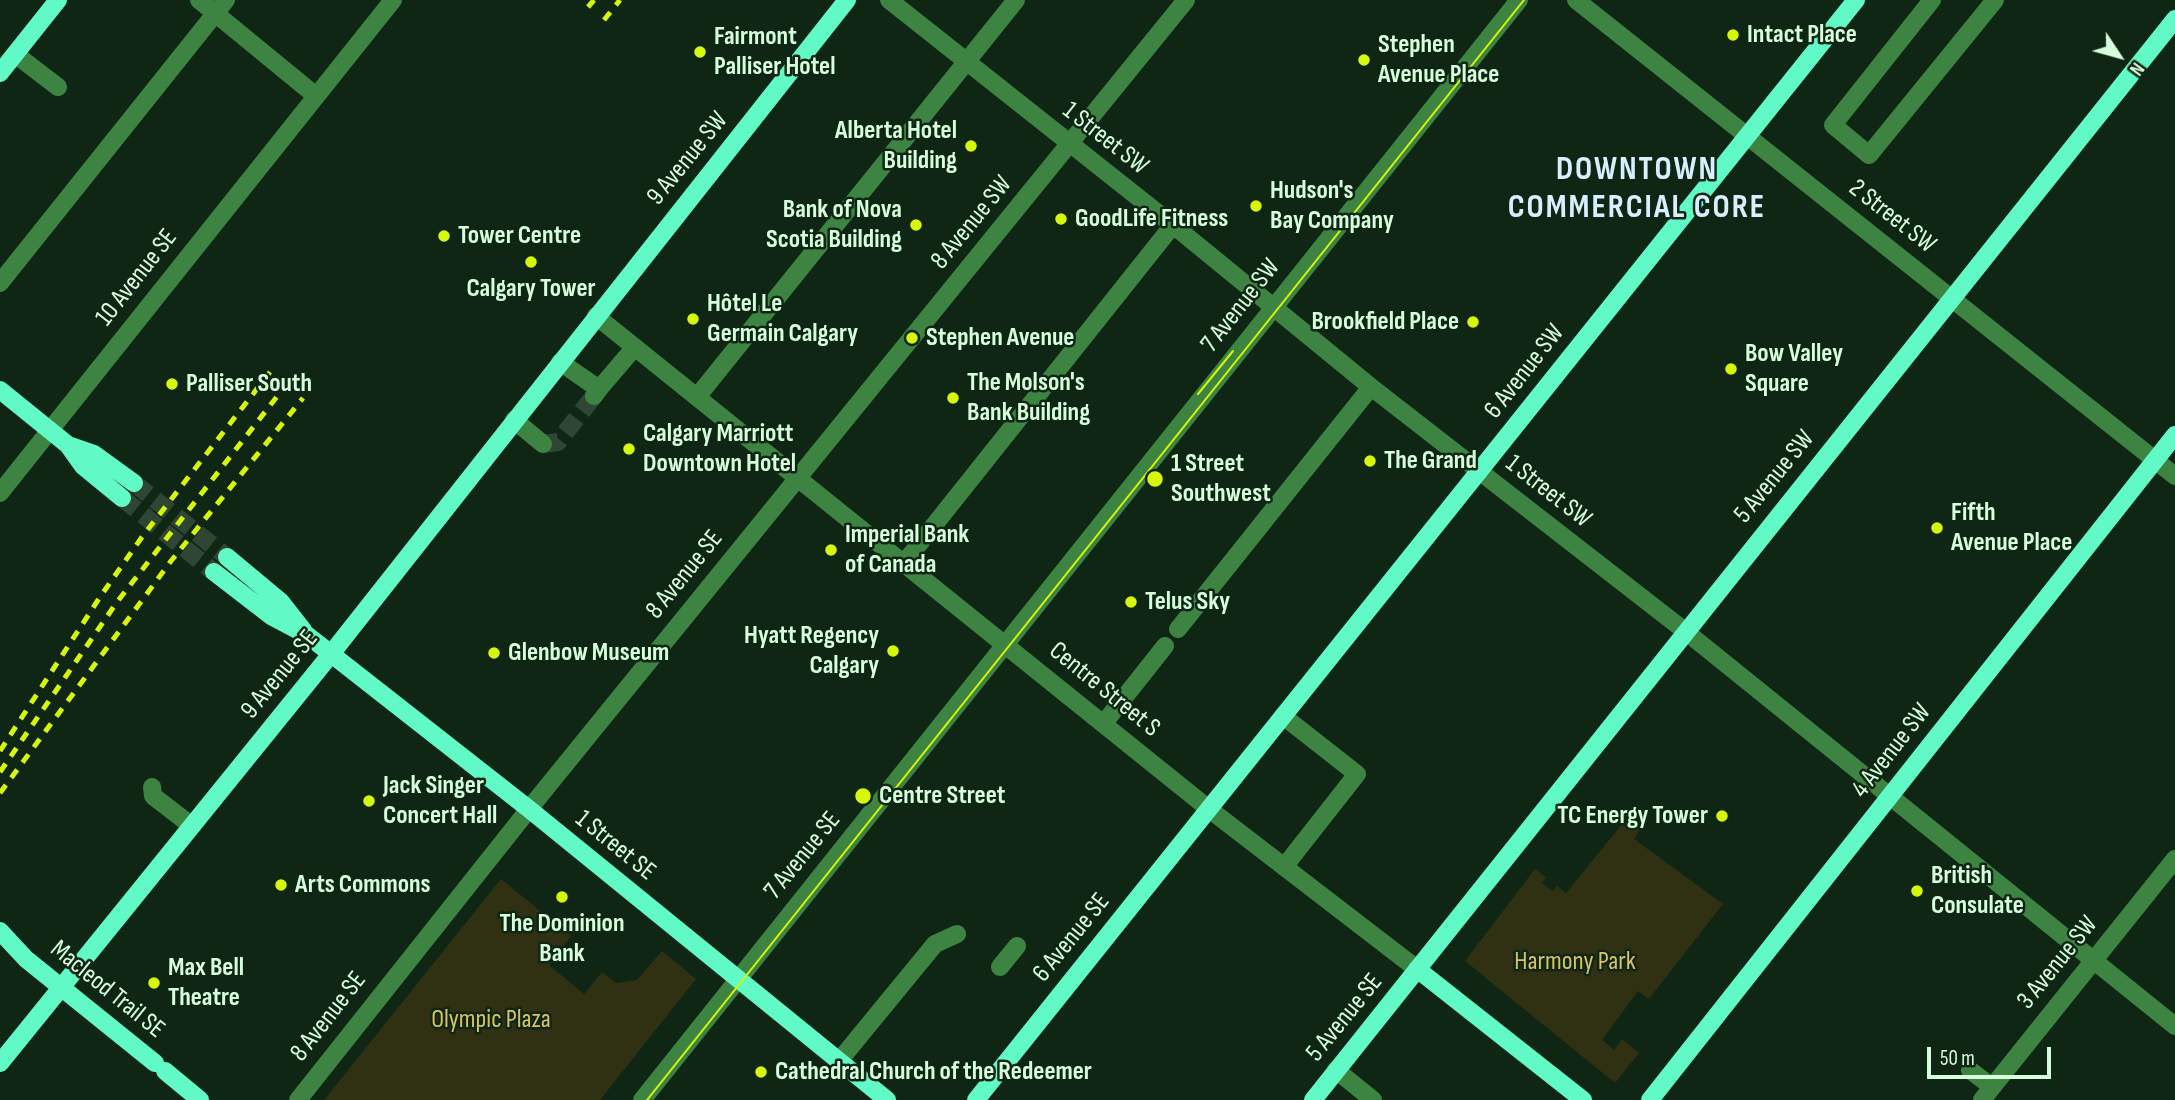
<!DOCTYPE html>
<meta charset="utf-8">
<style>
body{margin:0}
#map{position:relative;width:2175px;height:1100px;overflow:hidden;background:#102615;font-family:"Sofia Sans Condensed",sans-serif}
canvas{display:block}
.north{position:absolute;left:2084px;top:21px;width:70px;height:70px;-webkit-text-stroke:5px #102615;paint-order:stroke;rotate:126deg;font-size:19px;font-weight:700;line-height:28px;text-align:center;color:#d6fedc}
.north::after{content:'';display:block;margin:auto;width:24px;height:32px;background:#d6fedc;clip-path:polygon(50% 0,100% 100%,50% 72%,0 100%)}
.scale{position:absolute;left:1927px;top:1047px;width:124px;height:32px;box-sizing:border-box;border:4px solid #d6fedc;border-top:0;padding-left:9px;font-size:21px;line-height:24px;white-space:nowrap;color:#d6fedc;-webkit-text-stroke:5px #102615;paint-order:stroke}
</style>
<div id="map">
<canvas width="2175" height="1100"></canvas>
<div class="north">N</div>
<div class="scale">50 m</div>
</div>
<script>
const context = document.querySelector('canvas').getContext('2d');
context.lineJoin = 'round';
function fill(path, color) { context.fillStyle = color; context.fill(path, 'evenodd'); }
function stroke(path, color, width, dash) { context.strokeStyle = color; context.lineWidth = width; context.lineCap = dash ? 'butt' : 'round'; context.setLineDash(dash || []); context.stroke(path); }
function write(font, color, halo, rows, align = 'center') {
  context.font = font + ' "Sofia Sans Condensed",sans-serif'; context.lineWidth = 5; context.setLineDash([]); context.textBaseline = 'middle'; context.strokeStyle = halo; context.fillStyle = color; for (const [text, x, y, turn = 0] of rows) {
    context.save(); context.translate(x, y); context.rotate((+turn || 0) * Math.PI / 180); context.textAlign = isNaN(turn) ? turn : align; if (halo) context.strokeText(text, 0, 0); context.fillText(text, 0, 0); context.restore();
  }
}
fill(new Path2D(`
 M 1627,818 L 1640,829 L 1634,839 L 1723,904 L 1649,999 L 1638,991 L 1602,1040 L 1614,1050 L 1622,1039 L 1639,1053 L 1615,1083 L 1465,961 L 1535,869 L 1546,877 L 1542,883 L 1553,891 L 1557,886 L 1566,893 Z
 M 501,879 L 571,936 L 549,965 L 584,994 L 602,972 L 616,983 L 637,980 L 662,951 L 696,979 L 600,1100 L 324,1100 Z`), '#303013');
stroke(new Path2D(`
 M 543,444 L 558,442 L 594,396`), '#2e4633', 18, [18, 9]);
stroke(new Path2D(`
 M 134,483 L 227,557
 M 122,498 L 214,572`), '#2e4633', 18, [18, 9]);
stroke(new Path2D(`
 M 199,0 L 316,96
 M 889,0 L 1173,225 L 1371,387 L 1685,631 L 2175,1026
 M 1576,0 L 2175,476
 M 1932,0 L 1833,125 L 1869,155 L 1995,0
 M 15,54 L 58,87
 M 0,283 L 226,0
 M 596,316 L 1209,809 L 1417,969
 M 560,362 L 599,389 L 594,396
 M 599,389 L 635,347
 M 697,397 L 1016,0
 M 514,420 L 543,444
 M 0,493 L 393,0
 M 904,563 L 1173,225
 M 1178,629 L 1371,387
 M 1283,716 L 1357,774 L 1284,867
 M 1104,723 L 1165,646
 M 152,787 L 153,796 L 192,826
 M 1000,967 L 1017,946
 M 839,1061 L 935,944 L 957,934
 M 1336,1070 L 1373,1100
 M 1970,1070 L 1992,1087
 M 298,1100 L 529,809 L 1186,0
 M 642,1100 L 1519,0
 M 1982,1100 L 2175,859`), '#3d8342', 18);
stroke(new Path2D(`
 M 0,73 L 58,0
 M 0,390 L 68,445 L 83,466 L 122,498
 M 68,445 L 94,454 L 134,483
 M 227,557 L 281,602 L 303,630
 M 214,572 L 271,616 L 307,635 L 529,809 L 887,1100
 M 0,931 L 26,959 L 155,1063
 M 1417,969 L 1583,1100
 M 0,1063 L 331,654 L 847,0
 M 165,1071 L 200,1100
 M 976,1100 L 1856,0
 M 1313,1100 L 2175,19
 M 1650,1100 L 2175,435`), '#61fac6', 18);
stroke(new Path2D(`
 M 1198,394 L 1233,351
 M 647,1100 L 1524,0`), '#d6f709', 2);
stroke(new Path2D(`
 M 588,7 L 594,0
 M 604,20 L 620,0
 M 0,751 L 100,597 L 142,537 L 270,372
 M 0,772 L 117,602 L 286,385
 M 0,793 L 171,561 L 303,398`), '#d6f709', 5, [10, 9]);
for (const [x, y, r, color] of [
 [1733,35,7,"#d6f709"],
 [700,52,7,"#d6f709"],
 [1364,60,7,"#d6f709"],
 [971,146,7,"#d6f709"],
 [1256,206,7,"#d6f709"],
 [1061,219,7,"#d6f709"],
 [916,225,7,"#d6f709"],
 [444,236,7,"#d6f709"],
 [531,262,7,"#d6f709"],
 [693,319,7,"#d6f709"],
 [1473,322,7,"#d6f709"],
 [912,338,7,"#d6f709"],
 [1731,369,7,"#d6f709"],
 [172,384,7,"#d6f709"],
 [953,398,7,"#d6f709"],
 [629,449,7,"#d6f709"],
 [1370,461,7,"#d6f709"],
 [1155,479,9,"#d6f709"],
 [1937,528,7,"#d6f709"],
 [831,550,7,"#d6f709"],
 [1131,602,7,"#d6f709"],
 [893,651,7,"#d6f709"],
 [494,653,7,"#d6f709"],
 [863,796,9,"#d6f709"],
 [369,801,7,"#d6f709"],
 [1722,816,7,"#d6f709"],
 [281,885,7,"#d6f709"],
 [1917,891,7,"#d6f709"],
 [562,897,7,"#d6f709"],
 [154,983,7,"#d6f709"],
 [761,1072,7,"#d6f709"]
]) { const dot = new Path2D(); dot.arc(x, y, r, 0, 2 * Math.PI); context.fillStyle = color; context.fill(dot); stroke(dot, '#102615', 2.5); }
write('bold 26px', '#d6fedc', '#102615', [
 ["Intact Place",1747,35],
 ["Fairmont",714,37],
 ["Palliser Hotel",714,67],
 ["Stephen",1378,45],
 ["Avenue Place",1378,75],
 ["Alberta Hotel",957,131,"right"],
 ["Building",957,161,"right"],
 ["Hudson's",1270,191],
 ["Bay Company",1270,221],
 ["Bank of Nova",902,210,"right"],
 ["Scotia Building",902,240,"right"],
 ["GoodLife Fitness",1075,219],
 ["Tower Centre",458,236],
 ["Calgary Tower",531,289,"center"],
 ["Hôtel Le",707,304],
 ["Germain Calgary",707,334],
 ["Brookfield Place",1459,322,"right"],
 ["Stephen Avenue",926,338],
 ["Bow Valley",1745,354],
 ["Square",1745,384],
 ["The Molson's",967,383],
 ["Bank Building",967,413],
 ["Palliser South",186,384],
 ["Calgary Marriott",643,434],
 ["Downtown Hotel",643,464],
 ["The Grand",1384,461],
 ["1 Street",1171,464],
 ["Southwest",1171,494],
 ["Fifth",1951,513],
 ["Avenue Place",1951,543],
 ["Imperial Bank",845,535],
 ["of Canada",845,565],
 ["Telus Sky",1145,602],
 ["Hyatt Regency",879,636,"right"],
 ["Calgary",879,666,"right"],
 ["Glenbow Museum",508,653],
 ["Jack Singer",383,786],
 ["Concert Hall",383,816],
 ["Centre Street",879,796],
 ["TC Energy Tower",1708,816,"right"],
 ["British",1931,876],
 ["Consulate",1931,906],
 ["Arts Commons",295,885],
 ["The Dominion",562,924,"center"],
 ["Bank",562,954,"center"],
 ["Max Bell",168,968],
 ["Theatre",168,998],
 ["Cathedral Church of the Redeemer",775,1072]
], 'left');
write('26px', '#d6fedc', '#102615', [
 ["1 Street SW",1105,139,38],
 ["9 Avenue SW",688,159,-51],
 ["2 Street SW",1892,217,38],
 ["8 Avenue SW",972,223,-51],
 ["10 Avenue SE",137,278,-52],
 ["7 Avenue SW",1241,306,-52],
 ["6 Avenue SW",1525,372,-52],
 ["5 Avenue SW",1775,477,-51],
 ["1 Street SW",1548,492,38],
 ["8 Avenue SE",685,575,-51],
 ["9 Avenue SE",280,675,-51],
 ["Centre Street S",1104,690,39],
 ["4 Avenue SW",1892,751,-52],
 ["1 Street SE",615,846,39],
 ["7 Avenue SE",803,856,-51],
 ["6 Avenue SE",1072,938,-51],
 ["3 Avenue SW",2058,963,-51],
 ["Macleod Trail SE",107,990,39],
 ["8 Avenue SE",329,1017,-52],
 ["5 Avenue SE",1345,1018,-51]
]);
write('26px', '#dcc264', '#102615', [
 ["Harmony Park",1575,962],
 ["Olympic Plaza",491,1020]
]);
context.letterSpacing = '2px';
write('bold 33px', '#d8effe', '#102615', [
 ["DOWNTOWN",1637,171],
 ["COMMERCIAL CORE",1637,209]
]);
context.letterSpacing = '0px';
</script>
